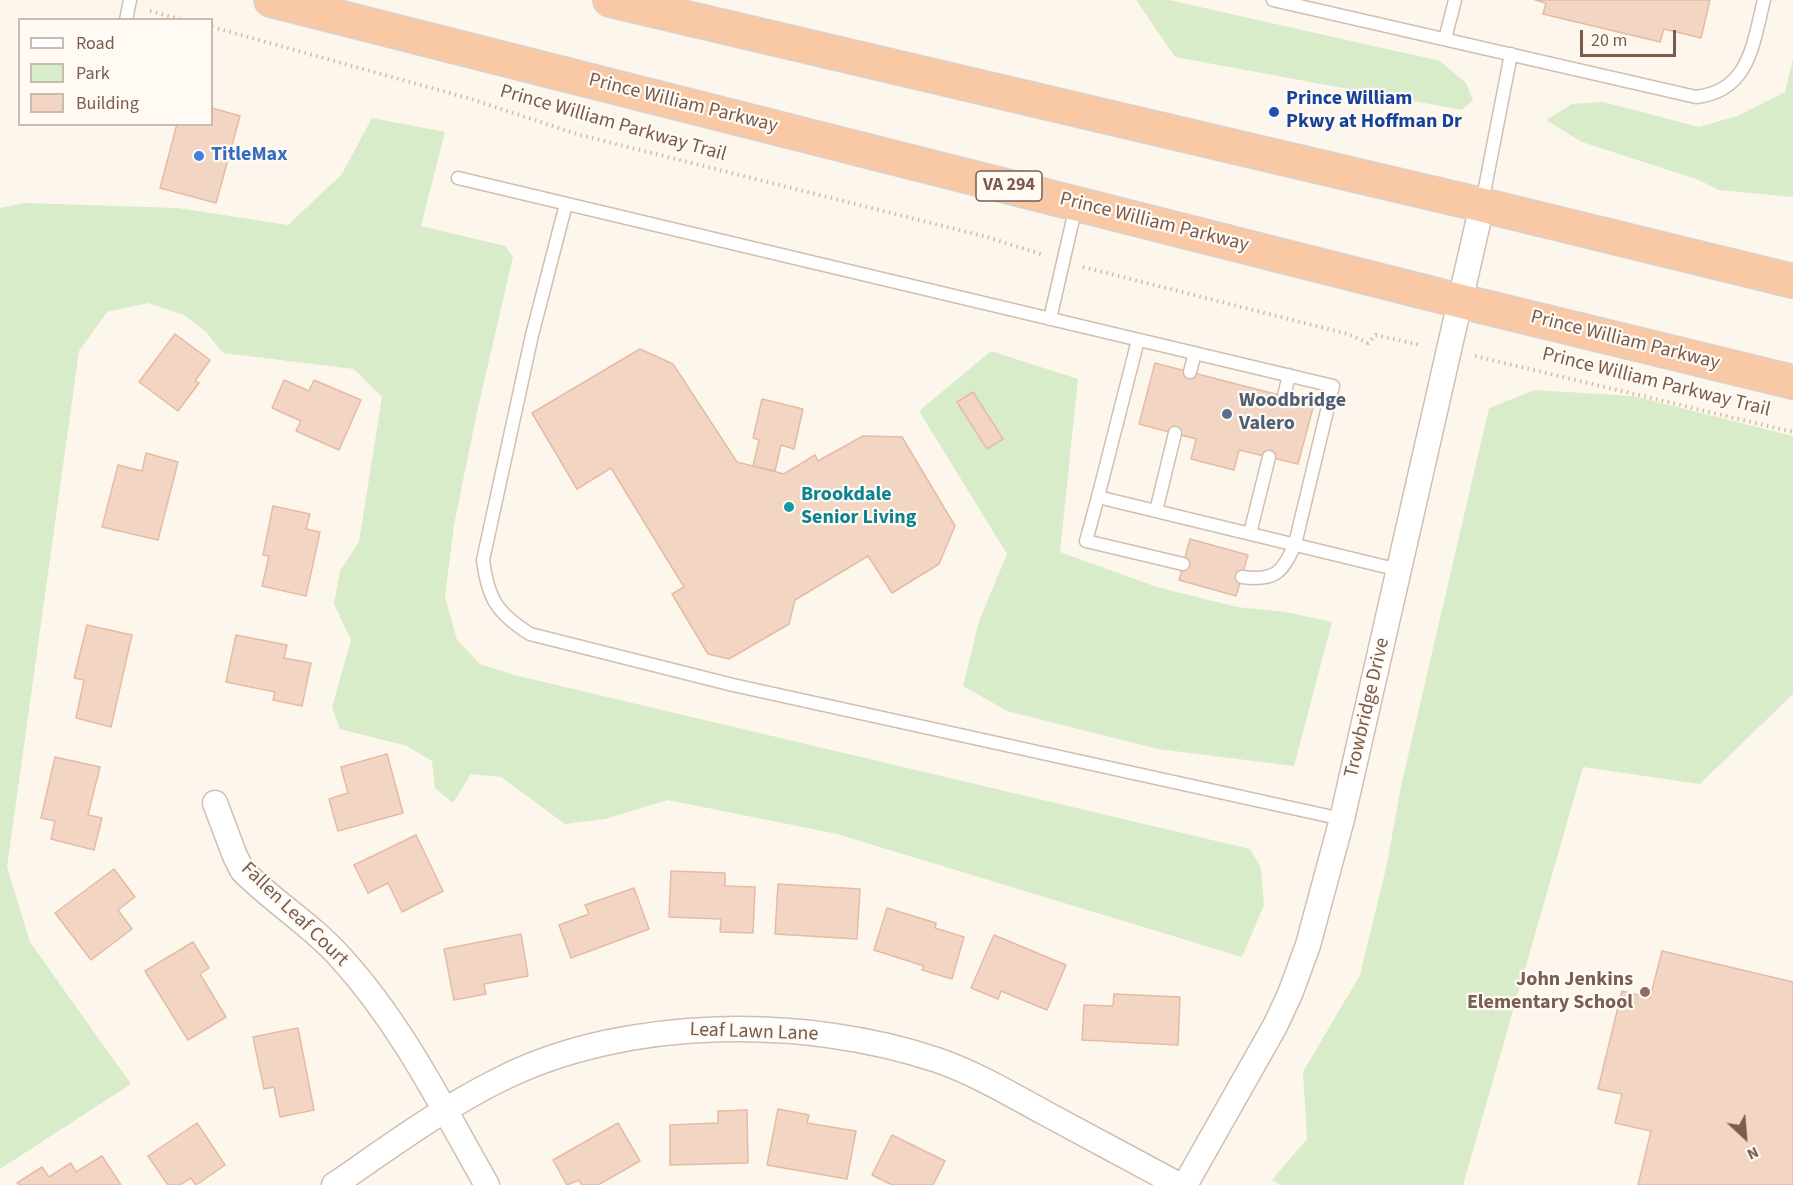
<!DOCTYPE html>
<style>
body{margin:0}
#map{position:relative;width:1793px;height:1185px;overflow:hidden;background:#fdf6ec;font-family:"Source Sans 3",sans-serif}
canvas{display:block}
.legend{position:absolute;left:18px;top:18px;width:195px;height:108px;box-sizing:border-box;background:#fffaf3;border:2px solid #cabbb1;margin:0;padding:8px 10px;list-style:none;font-size:18px;color:#7a5c4d}
.legend li{display:flex;align-items:center;gap:12px;height:30px}
.legend b{width:30px;border:2px solid #cabbb1}
.north{position:absolute;left:1715px;top:1107px;width:60px;height:60px;-webkit-text-stroke:4px #fffaf3;paint-order:stroke;rotate:154deg;font-size:16px;font-weight:700;line-height:24px;text-align:center;color:#7a5c4d}
.north::after{content:'';display:block;margin:auto;width:21px;height:27px;background:#7a5c4d;clip-path:polygon(50% 0,100% 100%,50% 72%,0 100%)}
.scale{position:absolute;left:1580px;top:30px;width:96px;height:27px;box-sizing:border-box;border:3px solid #7a5c4d;border-top:0;padding-left:8px;font-size:18px;line-height:21px;white-space:nowrap;color:#7a5c4d;-webkit-text-stroke:4px #fffaf3;paint-order:stroke}
</style>
<div id="map">
<canvas width="1793" height="1185"></canvas>
<ul class="legend">
<li><b style="height:8px;background:#fff"></b>Road</li>
<li><b style="height:16px;background:#d8ecc9"></b>Park</li>
<li><b style="height:16px;background:#f3d5c3"></b>Building</li>
</ul>
<div class="north">N</div>
<div class="scale">20 m</div>
</div>
<script>
const context = document.querySelector('canvas').getContext('2d');
context.lineJoin = 'round';
function fill(path, color) { context.fillStyle = color; context.fill(path, 'evenodd'); }
function stroke(path, color, width, dash) { context.strokeStyle = color; context.lineWidth = width; context.lineCap = dash ? 'butt' : 'round'; context.setLineDash(dash || []); context.stroke(path); }
function write(font, color, halo, rows, align = 'center') {
  context.font = font + ' "Source Sans 3",sans-serif'; context.lineWidth = 4.5; context.setLineDash([]); context.textBaseline = 'middle'; context.strokeStyle = halo; context.fillStyle = color; for (const [text, x, y, turn = 0] of rows) {
    context.save(); context.translate(x, y); context.rotate((+turn || 0) * Math.PI / 180); context.textAlign = isNaN(turn) ? turn : align; if (halo) context.strokeText(text, 0, 0); context.fillText(text, 0, 0); context.restore();
  }
}
fill(new Path2D(`
 M 1136,0 L 1169,0 L 1440,61 L 1466,83 L 1473,100 L 1462,110 L 1175,57 Z
 M 1793,59 L 1793,197 L 1719,190 L 1699,180 L 1582,142 L 1546,120 L 1572,104 L 1603,102 L 1699,127 L 1737,116 L 1785,92 Z
 M 372,118 L 445,132 L 421,226 L 505,246 L 513,257 L 477,412 L 454,525 L 445,597 L 457,640 L 480,664 L 514,675 L 1250,849 L 1261,868 L 1264,905 L 1242,957 L 837,834 L 668,800 L 605,819 L 565,824 L 501,777 L 471,774 L 453,803 L 435,788 L 432,761 L 407,746 L 340,729 L 332,707 L 351,640 L 334,604 L 340,571 L 359,542 L 382,397 L 354,369 L 223,353 L 206,332 L 184,315 L 148,303 L 107,312 L 79,351 L 7,867 L 30,942 L 131,1084 L 0,1169 L 0,208 L 25,203 L 178,208 L 288,225 L 342,174 Z
 M 991,351 L 1078,379 L 1060,552 L 1157,587 L 1237,607 L 1286,612 L 1332,622 L 1294,766 L 1158,749 L 1007,711 L 963,686 L 979,621 L 1007,554 L 919,411 Z
 M 1535,390 L 1633,396 L 1793,436 L 1793,694 L 1700,784 L 1583,767 L 1463,1185 L 1280,1185 L 1272,1180 L 1307,1139 L 1303,1072 L 1360,975 L 1387,864 L 1401,786 L 1489,408 Z`), '#d8ecc9');
const building = new Path2D(`
 M 1535,0 L 1710,0 L 1701,38 L 1664,29 L 1660,42 L 1543,14 L 1546,3 Z
 M 212,108 L 240,116 L 216,203 L 160,188 L 177,124 L 212,124 Z
 M 175,334 L 210,360 L 195,381 L 199,383 L 178,411 L 139,382 Z
 M 640,349 L 673,364 L 737,462 L 784,474 L 815,455 L 818,461 L 863,436 L 902,437 L 955,526 L 939,564 L 892,593 L 868,556 L 795,600 L 789,624 L 729,659 L 708,654 L 672,594 L 684,587 L 611,468 L 577,489 L 532,413 Z
 M 1155,363 L 1314,404 L 1298,464 L 1239,450 L 1234,470 L 1191,459 L 1196,439 L 1139,424 Z
 M 284,380 L 309,391 L 314,380 L 361,400 L 339,450 L 296,431 L 301,421 L 272,408 Z
 M 973,392 L 1003,439 L 987,449 L 957,402 Z
 M 762,399 L 803,409 L 794,449 L 781,445 L 775,471 L 753,466 L 759,440 L 753,438 Z
 M 146,453 L 178,462 L 158,540 L 102,527 L 118,465 L 142,471 Z
 M 273,506 L 310,514 L 306,529 L 320,532 L 306,596 L 262,586 L 269,556 L 263,555 Z
 M 1190,539 L 1248,555 L 1236,596 L 1179,580 Z
 M 87,625 L 132,635 L 111,727 L 76,718 L 84,680 L 74,678 Z
 M 236,635 L 287,645 L 284,658 L 311,663 L 302,706 L 273,700 L 275,692 L 226,682 Z
 M 387,754 L 403,813 L 338,831 L 329,799 L 348,793 L 341,767 Z
 M 55,757 L 100,767 L 88,815 L 102,818 L 94,850 L 51,839 L 55,821 L 41,818 Z
 M 416,835 L 443,891 L 402,912 L 388,883 L 368,893 L 354,865 Z
 M 114,869 L 135,897 L 118,910 L 132,929 L 91,960 L 55,913 Z
 M 671,871 L 725,873 L 725,886 L 755,887 L 753,933 L 720,932 L 721,919 L 669,917 Z
 M 778,884 L 860,889 L 857,939 L 775,934 Z
 M 634,888 L 649,929 L 571,958 L 559,925 L 589,914 L 585,905 Z
 M 887,908 L 936,923 L 935,928 L 964,937 L 952,979 L 922,970 L 924,966 L 874,950 Z
 M 521,934 L 528,976 L 484,984 L 486,994 L 454,1000 L 444,949 Z
 M 994,935 L 1066,965 L 1047,1010 L 1001,991 L 998,999 L 971,988 Z
 M 193,942 L 209,968 L 200,974 L 226,1017 L 188,1040 L 145,971 Z
 M 1662,951 L 1793,982 L 1793,1185 L 1638,1185 L 1651,1131 L 1615,1123 L 1622,1094 L 1598,1089 L 1622,991 L 1650,998 Z
 M 1114,994 L 1180,997 L 1178,1045 L 1082,1040 L 1084,1005 L 1113,1006 Z
 M 298,1028 L 314,1110 L 280,1117 L 274,1087 L 264,1089 L 253,1037 Z
 M 778,1109 L 809,1115 L 807,1123 L 856,1131 L 847,1179 L 767,1165 Z
 M 747,1110 L 748,1163 L 670,1165 L 670,1125 L 718,1123 L 718,1111 Z
 M 197,1123 L 225,1165 L 196,1185 L 191,1178 L 180,1185 L 168,1185 L 148,1156 Z
 M 618,1123 L 640,1161 L 598,1185 L 582,1185 L 579,1180 L 567,1185 L 553,1160 Z
 M 892,1135 L 945,1161 L 933,1185 L 892,1185 L 872,1175 Z
 M 102,1156 L 121,1185 L 19,1185 L 17,1183 L 42,1167 L 49,1177 L 71,1163 L 76,1172 Z`);
fill(building, '#f3d5c3');
stroke(building, '#e6bba3', 1.5);
const service = new Path2D(`
 M 1273,0 L 1696,97 C 1750,91 1753,43 1764,0
 M 126,20 L 130,0
 M 1445,39 L 1455,0
 M 458,178 L 1333,386 L 1295,544 C 1282,574 1274,581 1242,577
 M 1482,203 L 1511,54
 M 566,204 L 532,335 L 483,560 C 488,599 497,613 530,634 L 733,685 L 1342,819
 M 1050,319 L 1076,206
 M 1138,340 L 1098,497 L 1399,570
 M 1190,372 L 1195,353
 M 1284,396 L 1289,375
 M 1098,497 L 1086,541 L 1183,564
 M 1156,511 L 1175,433
 M 1250,533 L 1269,457`);
const minor = new Path2D(`
 M 215,803 L 235,856 L 242,870 C 273,902 312,925 341,958 C 402,1025 443,1108 487,1185
 M 334,1185 C 388,1148 442,1108 501,1079 C 626,1016 807,1016 937,1060 C 975,1073 1010,1094 1045,1113 C 1090,1137 1134,1161 1179,1185
 M 1185,1185 L 1275,1026 L 1290,994 L 1308,945 L 1342,819 L 1482,205`);
const trunk = new Path2D(`
 M 271,0 L 1460,301 L 1793,382
 M 610,0 L 1482,205 L 1793,281`);
stroke(service, '#d1beb0', 15);
stroke(minor, '#d1beb0', 27);
stroke(trunk, '#dad1cd', 36);
stroke(new Path2D(`
 M 150,11 L 184,20
 M 212,27 L 471,99 L 580,135 L 983,236 L 1044,255
 M 1083,267 L 1348,334 L 1368,343 L 1376,335 L 1421,345
 M 1475,356 L 1793,432`), '#d9b8a5', 4, [1.5, 4.5]);
stroke(service, '#fff', 12);
stroke(minor, '#fff', 24);
stroke(trunk, '#f9c8a4', 33);
for (const [x, y, r, color] of [
 [1274,112,6,"#1a4fb4"],
 [199,156,6,"#3f7fe0"],
 [1227,414,6,"#5c6f8a"],
 [789,507,6,"#0f9aa8"],
 [1645,992,6,"#8d6e63"]
]) { const dot = new Path2D(); dot.arc(x, y, r, 0, 2 * Math.PI); context.fillStyle = color; context.fill(dot); stroke(dot, '#fffaf3', 2); }
for (const [x, y, w] of [
 [1009,186,66]
]) { const box = new Path2D(); box.roundRect(x - w / 2, y - 15, w, 30, 4.5); context.fillStyle = '#fffaf3'; context.fill(box); stroke(box, '#7a5c4d', 1.5); }
write('bold 18px', '#7a5c4d', null, [
 ["VA 294",1009,186]
]);
write('bold 20px', '#164399', '#fffaf3', [
 ["Prince William",1286,100],
 ["Pkwy at Hoffman Dr",1286,123]
], 'left');
write('20px', '#7a5c4d', '#fffaf3', [
 ["Prince William Parkway",683,104,14],
 ["Prince William Parkway Trail",613,124,16],
 ["Prince William Parkway",1154,223,14],
 ["Prince William Parkway",1625,341,14],
 ["Prince William Parkway Trail",1656,383,14],
 ["Trowbridge Drive",1368,708,-77],
 ["Fallen Leaf Court",294,915,44],
 ["Leaf Lawn Lane",754,1033,2]
]);
write('bold 20px', '#366cbe', '#fffaf3', [
 ["TitleMax",211,156]
], 'left');
write('bold 20px', '#4e5e75', '#fffaf3', [
 ["Woodbridge",1239,402],
 ["Valero",1239,425]
], 'left');
write('bold 20px', '#0d838f', '#fffaf3', [
 ["Brookdale",801,496],
 ["Senior Living",801,519]
], 'left');
write('bold 20px', '#785e54', '#fffaf3', [
 ["John Jenkins",1633,981],
 ["Elementary School",1633,1004]
], 'right');
</script>
